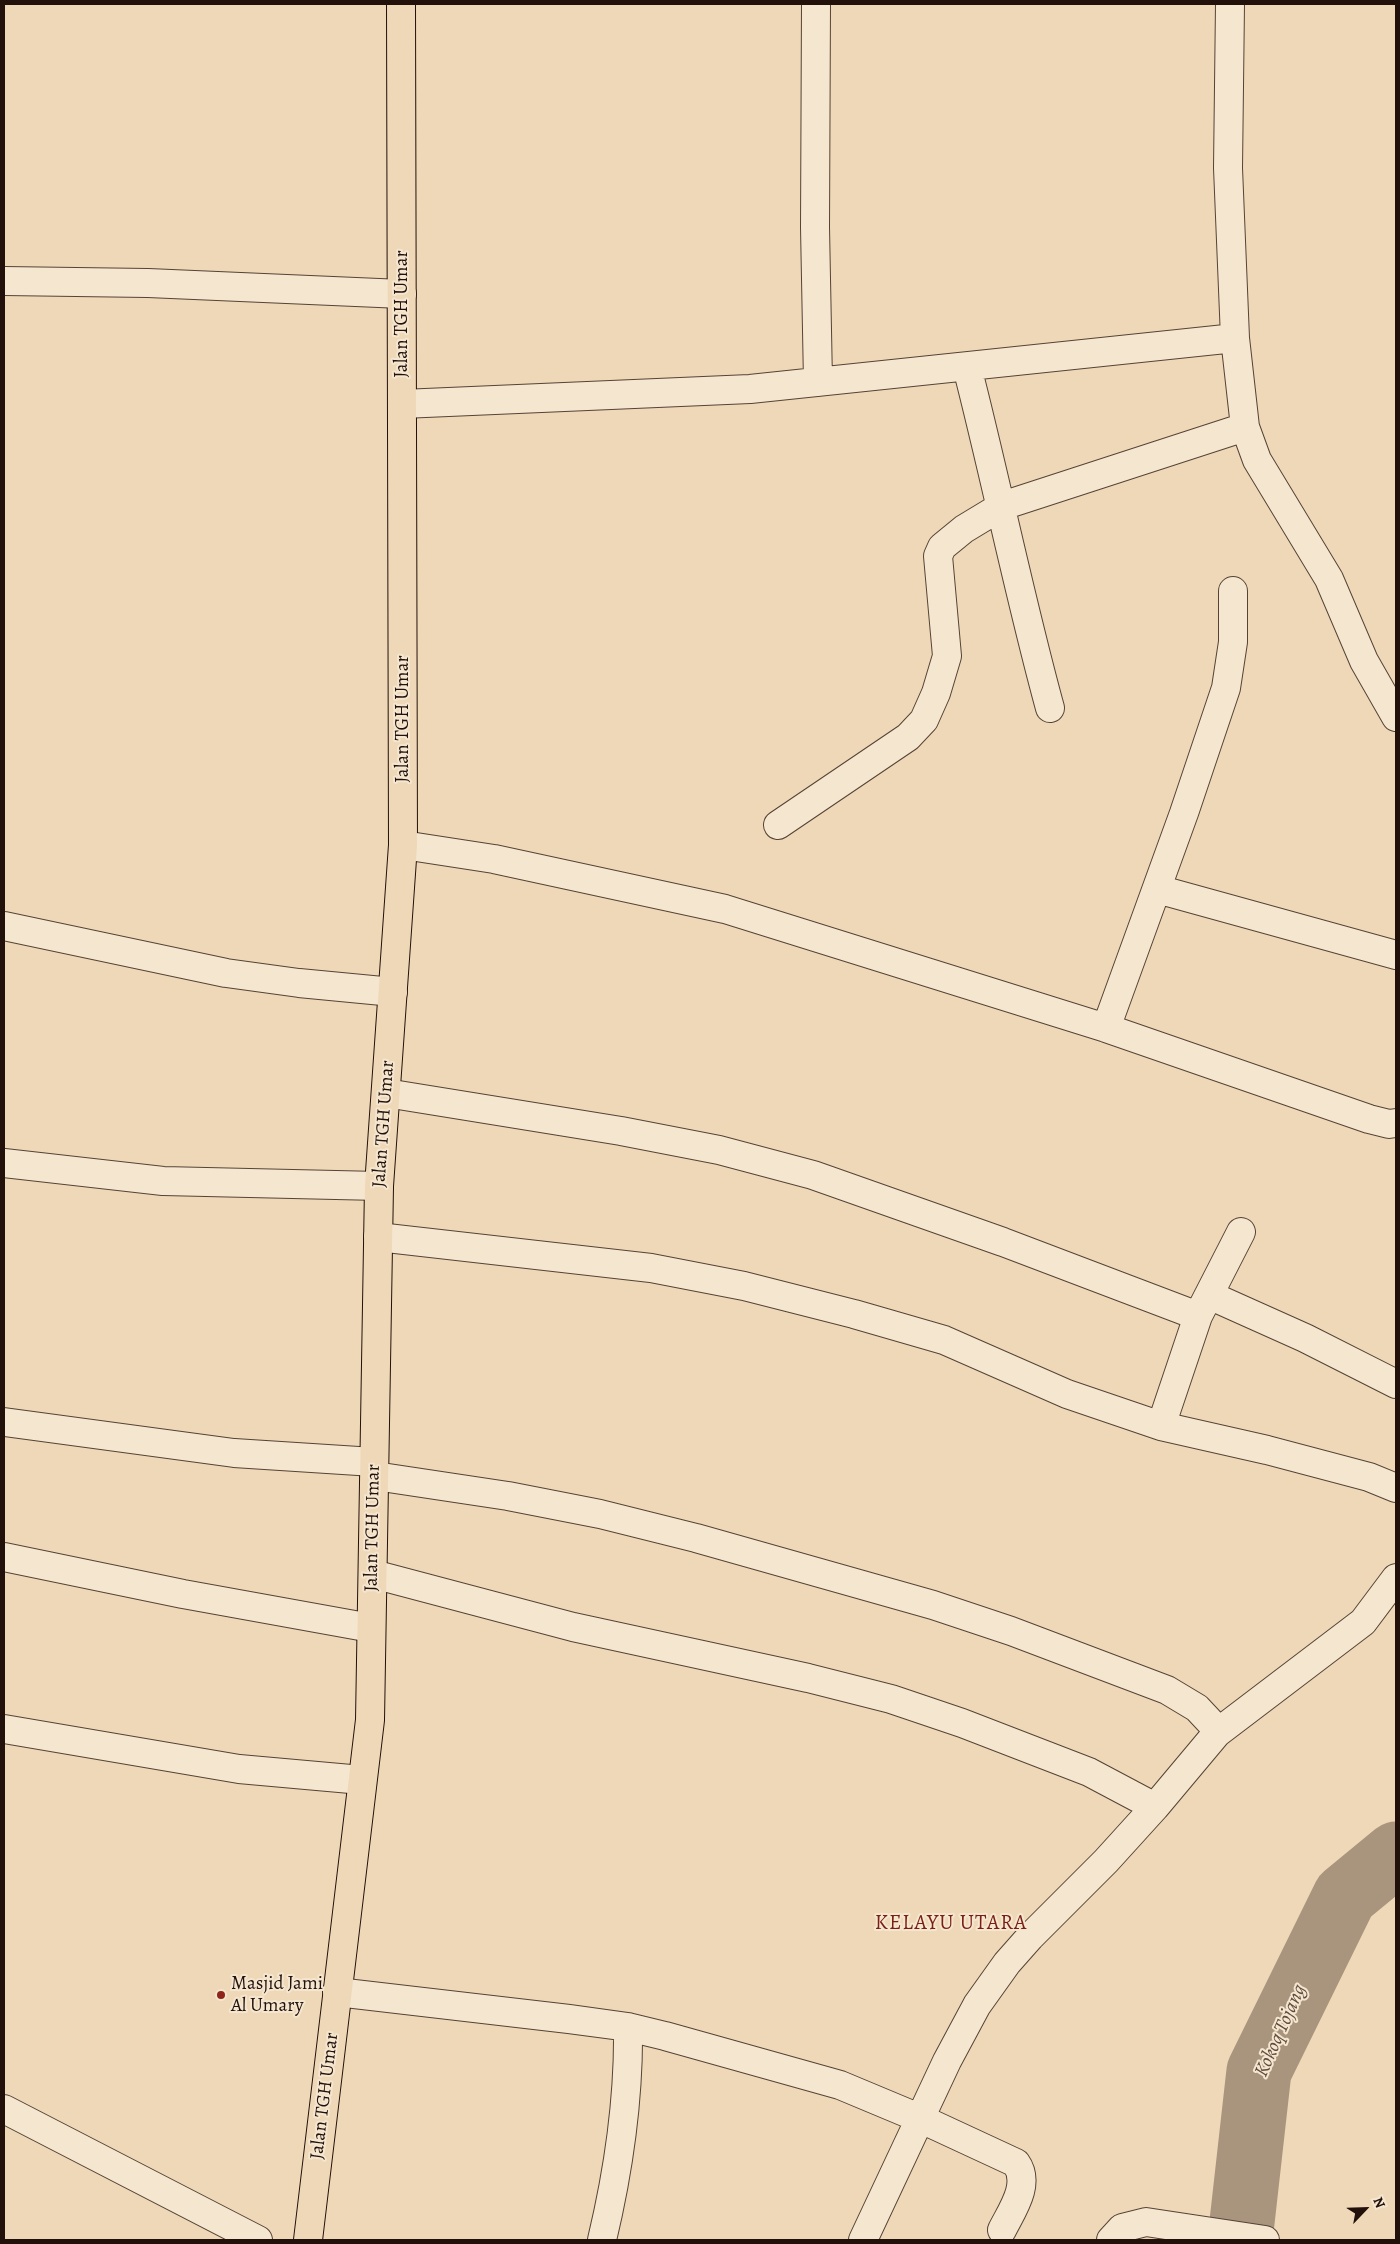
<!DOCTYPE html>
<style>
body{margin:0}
#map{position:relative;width:1400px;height:2244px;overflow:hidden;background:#efd8b7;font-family:Alegreya,serif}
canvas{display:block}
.frame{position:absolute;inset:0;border:5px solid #22110b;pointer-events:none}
.north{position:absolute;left:1340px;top:2184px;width:50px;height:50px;-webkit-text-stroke:4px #f5e6d0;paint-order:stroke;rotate:66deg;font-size:14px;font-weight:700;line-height:20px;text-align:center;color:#22110b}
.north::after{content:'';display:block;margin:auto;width:18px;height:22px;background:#22110b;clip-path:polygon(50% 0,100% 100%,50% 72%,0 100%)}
</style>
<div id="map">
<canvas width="1400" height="2244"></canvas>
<div class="frame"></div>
<div class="north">N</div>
</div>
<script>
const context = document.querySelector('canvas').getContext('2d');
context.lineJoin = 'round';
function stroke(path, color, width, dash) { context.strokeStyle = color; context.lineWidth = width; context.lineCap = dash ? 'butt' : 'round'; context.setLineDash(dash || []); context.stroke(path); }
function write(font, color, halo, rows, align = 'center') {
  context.font = font + ' Alegreya,serif'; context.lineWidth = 4; context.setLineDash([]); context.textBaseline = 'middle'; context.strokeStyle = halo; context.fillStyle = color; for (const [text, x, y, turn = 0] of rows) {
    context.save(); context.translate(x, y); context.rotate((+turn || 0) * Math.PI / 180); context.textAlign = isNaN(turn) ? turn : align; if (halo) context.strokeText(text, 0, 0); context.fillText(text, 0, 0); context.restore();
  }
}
stroke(new Path2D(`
 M 1240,2240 L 1259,2071 L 1345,1896 L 1396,1854`), '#a9947d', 65);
const minor = new Path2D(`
 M 816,4 L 815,227 L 818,382
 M 1230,4 L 1228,168 L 1235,338 L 1245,427 L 1257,460 L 1329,579 L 1364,661 L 1396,717
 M 4,281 L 148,283 L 402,294
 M 967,367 C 996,480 1019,595 1050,708
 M 402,404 L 750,389 L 1235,338
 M 778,825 L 908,737 L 924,720 L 936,693 L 947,656 L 938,556 L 942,547 L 964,529 L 1002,506 L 1245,427
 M 403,845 L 494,859 L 725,909 L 1106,1028 L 1369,1119 L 1389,1124 L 1396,1123
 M 1157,889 L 1396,955
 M 4,926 L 226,973 L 299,983 L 393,992
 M 1106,1028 L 1184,813 L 1226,688 L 1233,642 L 1233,591
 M 386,1093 L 621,1131 L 719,1150 L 813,1175 L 1003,1242 L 1198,1316
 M 4,1163 L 163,1181 L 379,1186
 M 378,1237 L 651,1268 L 744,1286 L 854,1314 L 944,1340 L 1067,1394 L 1161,1426 L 1267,1450 L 1369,1477 L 1396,1488
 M 1209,1295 L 1305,1338 L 1396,1384
 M 4,1422 L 234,1453 L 374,1462
 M 1161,1426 L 1198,1316 L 1241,1232
 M 375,1476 L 508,1496 L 600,1514 L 696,1538 L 933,1605 L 1011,1631 L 1167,1690 L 1197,1708 L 1212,1724 L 1217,1733
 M 4,1557 L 183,1594 L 371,1628
 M 373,1574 L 573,1627 L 808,1678 L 891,1699 L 962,1723 L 1089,1772 L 1155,1807
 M 4,1729 L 239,1769 L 362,1780
 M 337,1992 L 569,2019 L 628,2027 L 665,2036 L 840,2085 L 919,2118 L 1016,2163 C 1031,2184 1012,2210 1002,2230
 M 602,2240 C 619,2169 629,2100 628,2027
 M 863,2240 L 947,2061 L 977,2005 L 1007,1963 L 1030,1937 L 1106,1861 L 1155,1807 L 1217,1733 L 1363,1622 L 1396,1578
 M 1111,2240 L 1122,2228 L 1146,2222 L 1265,2240`);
const tertiary = new Path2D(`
 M 4,2109 L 258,2240`);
const primary = new Path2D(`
 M 308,2240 L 370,1720 L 379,1186 L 403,845 L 401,4`);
stroke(minor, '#554336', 30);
stroke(tertiary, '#554336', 30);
stroke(primary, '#22110b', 30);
stroke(minor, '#f5e6d0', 28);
stroke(tertiary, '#f5e6d0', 28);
stroke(primary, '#efd8b7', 28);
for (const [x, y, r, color] of [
 [221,1995,5,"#8f2418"]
]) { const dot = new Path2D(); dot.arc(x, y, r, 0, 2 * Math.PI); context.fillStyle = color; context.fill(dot); stroke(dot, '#f5e6d0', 2); }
write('19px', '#22110b', '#f5e6d0', [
 ["Jalan TGH Umar",402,314,-90],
 ["Jalan TGH Umar",403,719,-90],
 ["Jalan TGH Umar",384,1124,-86],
 ["Jalan TGH Umar",373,1528,-89],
 ["Jalan TGH Umar",325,2096,-83]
]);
write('19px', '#22110b', '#f5e6d0', [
 ["Masjid Jami",231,1984],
 ["Al Umary",231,2006]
], 'left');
write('italic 20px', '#5f4c3e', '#f5e6d0', [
 ["Kokoq Tojang",1281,2031,-66]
]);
context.letterSpacing = '1px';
write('21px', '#7a1f14', '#f5e6d0', [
 ["KELAYU UTARA",951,1924]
]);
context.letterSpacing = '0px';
</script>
